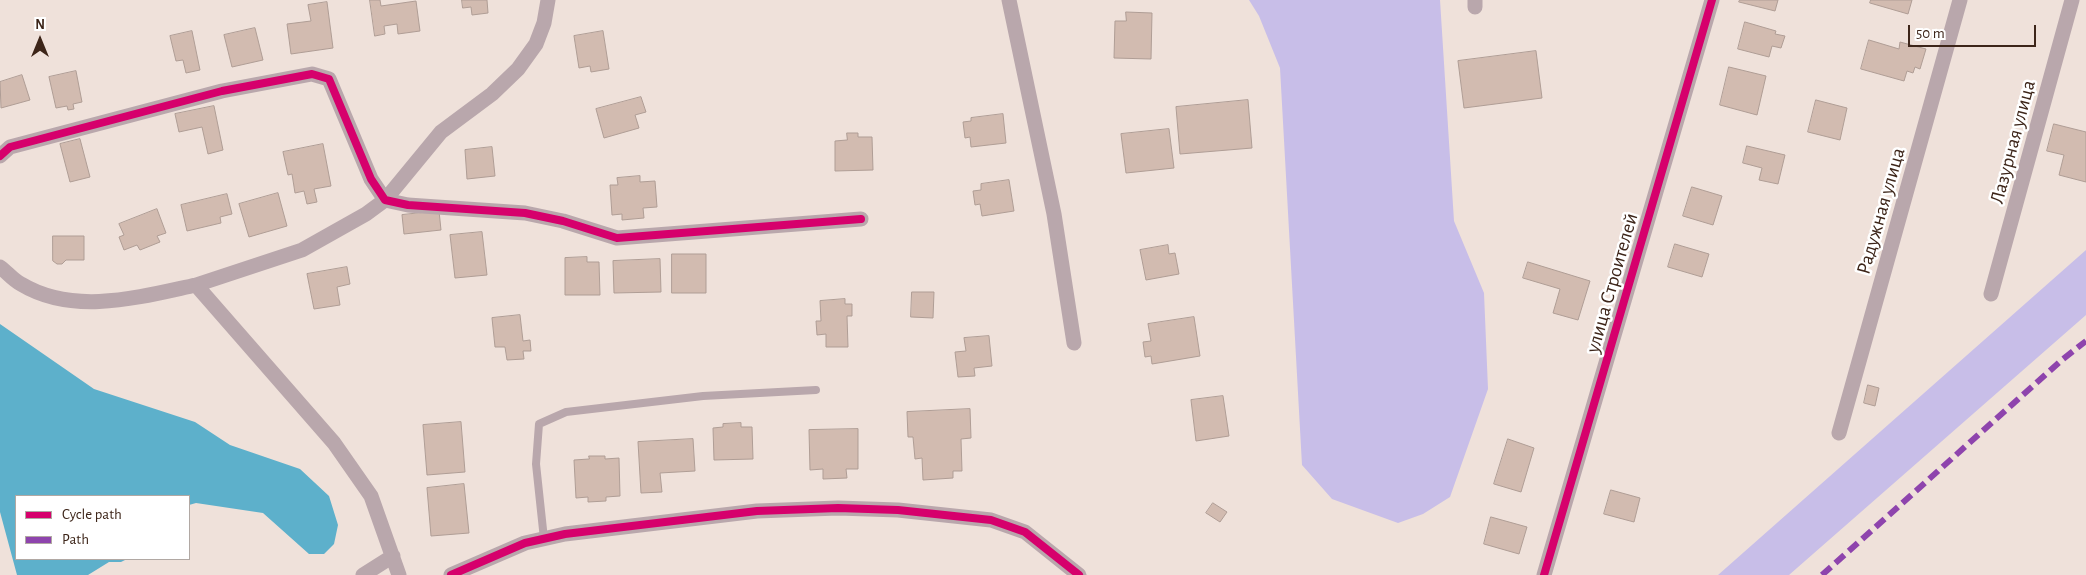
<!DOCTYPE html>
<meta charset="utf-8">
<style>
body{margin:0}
#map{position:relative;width:2086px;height:575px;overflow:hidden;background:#efe1da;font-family:"Alegreya Sans",sans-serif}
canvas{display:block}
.legend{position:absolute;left:15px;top:495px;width:175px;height:65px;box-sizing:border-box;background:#fff;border:1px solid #b1a8a3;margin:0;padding:6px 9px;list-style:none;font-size:15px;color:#3d2519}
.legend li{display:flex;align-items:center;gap:10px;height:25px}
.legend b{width:25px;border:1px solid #b1a8a3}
.north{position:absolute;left:15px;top:15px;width:50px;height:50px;-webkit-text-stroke:4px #fff;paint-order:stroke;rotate:0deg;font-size:14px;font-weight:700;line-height:20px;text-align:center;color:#3d2519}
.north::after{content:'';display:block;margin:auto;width:18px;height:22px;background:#3d2519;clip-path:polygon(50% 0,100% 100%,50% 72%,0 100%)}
.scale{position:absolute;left:1908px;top:25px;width:128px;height:22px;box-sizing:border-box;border:2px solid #3d2519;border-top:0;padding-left:6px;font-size:15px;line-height:18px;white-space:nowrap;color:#3d2519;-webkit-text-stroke:4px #fff;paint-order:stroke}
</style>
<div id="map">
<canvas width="2086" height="575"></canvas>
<ul class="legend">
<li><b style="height:6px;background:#d6006c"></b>Cycle path</li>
<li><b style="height:6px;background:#8e44ad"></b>Path</li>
</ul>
<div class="north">N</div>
<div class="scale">50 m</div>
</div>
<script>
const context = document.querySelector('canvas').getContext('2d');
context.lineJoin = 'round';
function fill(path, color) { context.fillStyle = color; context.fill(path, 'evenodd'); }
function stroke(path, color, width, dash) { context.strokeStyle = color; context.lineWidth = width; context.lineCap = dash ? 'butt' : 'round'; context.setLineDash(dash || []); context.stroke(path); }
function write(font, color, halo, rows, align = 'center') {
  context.font = font + ' "Alegreya Sans",sans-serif'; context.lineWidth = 5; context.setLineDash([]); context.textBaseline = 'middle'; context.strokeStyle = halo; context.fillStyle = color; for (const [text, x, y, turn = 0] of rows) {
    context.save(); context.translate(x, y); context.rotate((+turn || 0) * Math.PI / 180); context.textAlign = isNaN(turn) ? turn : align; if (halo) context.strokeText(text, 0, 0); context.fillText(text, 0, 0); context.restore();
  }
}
fill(new Path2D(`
 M 1249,0 L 1440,0 L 1454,221 L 1484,293 L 1488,389 L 1450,497 L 1423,514 L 1398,523 L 1332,499 L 1302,465 L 1280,68 L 1259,16 Z
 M 2086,250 L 2086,315 L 1789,575 L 1718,575 Z`), '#c8bee8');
fill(new Path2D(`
 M 0,324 L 94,389 L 195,422 L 230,445 L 300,469 L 329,496 L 338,525 L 334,544 L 324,554 L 309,554 L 263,513 L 196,503 L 189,505 L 189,496 L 16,496 L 16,559 L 127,559 L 121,562 L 109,562 L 88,575 L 17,575 L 0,512 Z`), '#5db0cb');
const building = new Path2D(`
 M 370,0 L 380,0 L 381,6 L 416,1 L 420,31 L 398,34 L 397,24 L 384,26 L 385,34 L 375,36 Z
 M 462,0 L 487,0 L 488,13 L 472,15 L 471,7 L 463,8 Z
 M 1740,0 L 1778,0 L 1775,11 L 1739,2 Z
 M 1871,0 L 1912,0 L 1908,14 L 1870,3 Z
 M 327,2 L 333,48 L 291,54 L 287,24 L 311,21 L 308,5 Z
 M 1126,12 L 1152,13 L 1151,59 L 1114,58 L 1115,21 L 1126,21 Z
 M 1745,22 L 1776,31 L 1775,34 L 1785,36 L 1781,48 L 1772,46 L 1769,57 L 1738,49 Z
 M 255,28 L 263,60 L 232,67 L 224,35 Z
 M 192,31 L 200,70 L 186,73 L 183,60 L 176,61 L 170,36 Z
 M 603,31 L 609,69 L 591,72 L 590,66 L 579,68 L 574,36 Z
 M 1869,40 L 1899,49 L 1900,42 L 1926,49 L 1920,69 L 1915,67 L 1913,73 L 1907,71 L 1904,81 L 1861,69 Z
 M 1536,51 L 1542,98 L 1464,108 L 1458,61 Z
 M 1729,67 L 1766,76 L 1757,115 L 1720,105 Z
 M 76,71 L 82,102 L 73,104 L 74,109 L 68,110 L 67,106 L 56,108 L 49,77 Z
 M 22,75 L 30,100 L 1,108 L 0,82 Z
 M 641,97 L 646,112 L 635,115 L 639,128 L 604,138 L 596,109 Z
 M 1248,100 L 1252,148 L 1180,154 L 1176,107 Z
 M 1816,100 L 1847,108 L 1840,140 L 1808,132 Z
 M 214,106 L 223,150 L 208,154 L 202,127 L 179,132 L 175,114 Z
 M 1003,114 L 1006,143 L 971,147 L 970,137 L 965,138 L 963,122 L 971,121 L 971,118 Z
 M 2054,124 L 2086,132 L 2086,182 L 2059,175 L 2064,155 L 2047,151 Z
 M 1169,129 L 1174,168 L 1126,173 L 1121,134 Z
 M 847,133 L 858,133 L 858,137 L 872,137 L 873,170 L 835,171 L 835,141 L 847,140 Z
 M 80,139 L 90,177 L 70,182 L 60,144 Z
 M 323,144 L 331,186 L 314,189 L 317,202 L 307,204 L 304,191 L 295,193 L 292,174 L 288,175 L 283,152 Z
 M 1747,146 L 1785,155 L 1778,184 L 1759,180 L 1762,168 L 1743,163 Z
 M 492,147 L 495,176 L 467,179 L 465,150 Z
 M 640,176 L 640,182 L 655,181 L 657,207 L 643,208 L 644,218 L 622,220 L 622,214 L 612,215 L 610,185 L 618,185 L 617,178 Z
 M 1009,180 L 1014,211 L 982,216 L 980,204 L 975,205 L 973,191 L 981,190 L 981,184 Z
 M 1692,187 L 1722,196 L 1713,225 L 1683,216 Z
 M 278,193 L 287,226 L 249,237 L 239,204 Z
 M 227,194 L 232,214 L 220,217 L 221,223 L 187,231 L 181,205 Z
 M 157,209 L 166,233 L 157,236 L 160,242 L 140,250 L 137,245 L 124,250 L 119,237 L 124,235 L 119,224 Z
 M 439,211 L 441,230 L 404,234 L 402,215 Z
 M 482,232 L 487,275 L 455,278 L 450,235 Z
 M 53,236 L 84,236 L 84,260 L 66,260 L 62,264 L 57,264 L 53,261 Z
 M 1675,244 L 1709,254 L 1702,277 L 1668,267 Z
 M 1168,245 L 1169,254 L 1175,253 L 1179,274 L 1146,280 L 1140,250 Z
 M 672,254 L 706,254 L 706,293 L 672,293 Z
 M 587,257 L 587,262 L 599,262 L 600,295 L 565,295 L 565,258 Z
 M 660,259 L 661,292 L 614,293 L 613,261 Z
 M 1528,262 L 1590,281 L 1578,320 L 1553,313 L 1560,289 L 1523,278 Z
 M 347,267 L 350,284 L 337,287 L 340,305 L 314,309 L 307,274 Z
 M 912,292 L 934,292 L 933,318 L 911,317 Z
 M 845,299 L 845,304 L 852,304 L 852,316 L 847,316 L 848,347 L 826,347 L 826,334 L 817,335 L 816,321 L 821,321 L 820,301 Z
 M 520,315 L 523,341 L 530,340 L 531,351 L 523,351 L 524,359 L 507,360 L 505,347 L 495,347 L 492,318 Z
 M 1194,317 L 1200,356 L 1152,364 L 1151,356 L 1145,357 L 1143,342 L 1151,341 L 1148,324 Z
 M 989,336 L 992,366 L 974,368 L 975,376 L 958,377 L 955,352 L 966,351 L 964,338 Z
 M 1868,385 L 1879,388 L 1875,406 L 1864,403 Z
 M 1223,396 L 1229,436 L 1196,441 L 1191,400 Z
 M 970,409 L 971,438 L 961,439 L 962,471 L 953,471 L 953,478 L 923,480 L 922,458 L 915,459 L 913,437 L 908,437 L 907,412 Z
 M 461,422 L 465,472 L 427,475 L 423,425 Z
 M 741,423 L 741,427 L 752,427 L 753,459 L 714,460 L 713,428 L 723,427 L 723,424 Z
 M 858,429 L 858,469 L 846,469 L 847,478 L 823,479 L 823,469 L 810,470 L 809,430 Z
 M 693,439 L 695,471 L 660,473 L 662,492 L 641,493 L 638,442 Z
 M 1508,439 L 1534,448 L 1521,492 L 1494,484 Z
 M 589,456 L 605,456 L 605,459 L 619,458 L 620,496 L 606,497 L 606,501 L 588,502 L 588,497 L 576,498 L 574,460 L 589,459 Z
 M 464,484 L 469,533 L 431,536 L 427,488 Z
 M 1611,490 L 1640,498 L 1634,522 L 1604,514 Z
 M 1213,503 L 1227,512 L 1220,522 L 1206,513 Z
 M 1491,517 L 1527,527 L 1519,554 L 1484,544 Z`);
fill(building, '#d2bbb0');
stroke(building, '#af9d95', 1);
stroke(new Path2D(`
 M 544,539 L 536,464 L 539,424 L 566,412 L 703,396 L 816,390`), '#b9a7ac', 8);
stroke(new Path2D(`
 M 1009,0 L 1054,214 L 1074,343
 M 1475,0 L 1475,7
 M 0,156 L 10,147 L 222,91 L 312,74 L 329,79 L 371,179 L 385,200 L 408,205 L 525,213 L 563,221 L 617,238 L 861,219
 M 0,267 C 7,272 13,280 21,284 C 74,316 140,297 196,285 L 334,443 L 371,496 L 399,575
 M 196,285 L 302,250 L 366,214 L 385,200 L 441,132 L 492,94 L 518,69 L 536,44 L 544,23 L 548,0
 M 1991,294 L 2072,0
 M 1839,433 L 1960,0
 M 363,575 L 393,556
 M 451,575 L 525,543 L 565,534 L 757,511 L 838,508 L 898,510 L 991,520 L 1025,532 L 1079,575
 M 1544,575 L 1712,0`), '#b9a7ac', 15);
stroke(new Path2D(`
 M 1822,575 L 2063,359 L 2086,341`), '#8e44ad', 6, [12, 6]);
stroke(new Path2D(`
 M 0,156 L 10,147 L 222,91 L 312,74 L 329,79 L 371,179 L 385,200 L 408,205 L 525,213 L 563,221 L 617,238 L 861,219
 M 451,575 L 525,543 L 565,534 L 757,511 L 838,508 L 898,510 L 991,520 L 1025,532 L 1079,575
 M 1544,575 L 1712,0`), '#d6006c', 8);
write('20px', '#3d2519', '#fff', [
 ["Лазурная улица",2013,142,-75],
 ["Радужная улица",1881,211,-74],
 ["улица Строителей",1612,283,-74]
]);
</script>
